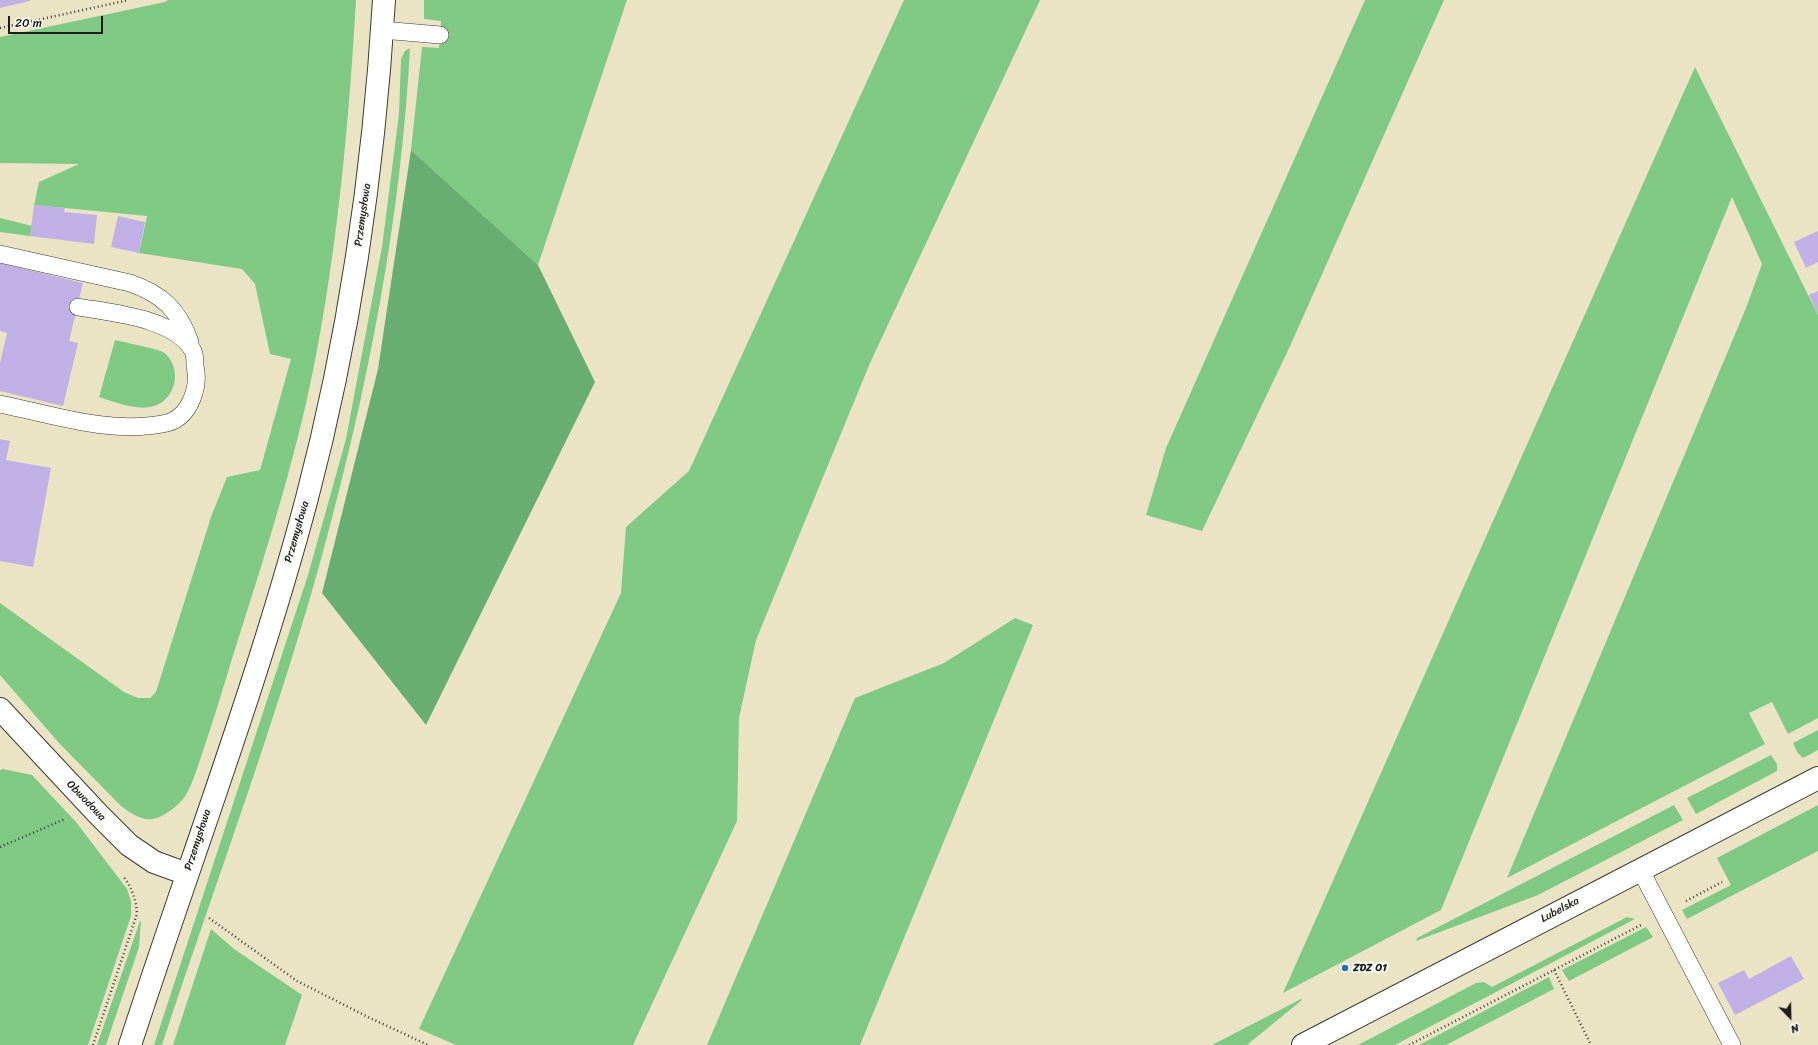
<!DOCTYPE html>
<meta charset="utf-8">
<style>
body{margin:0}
#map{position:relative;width:1818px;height:1045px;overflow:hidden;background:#eae4c5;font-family:Sriracha,sans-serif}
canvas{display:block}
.north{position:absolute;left:1770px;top:997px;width:40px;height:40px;-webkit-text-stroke:3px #fdfcf7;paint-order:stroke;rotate:157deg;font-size:11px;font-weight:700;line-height:16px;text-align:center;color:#1c1c1c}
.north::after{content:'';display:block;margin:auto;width:14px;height:18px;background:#1c1c1c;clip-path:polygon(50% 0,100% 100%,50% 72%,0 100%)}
.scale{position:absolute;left:8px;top:16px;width:95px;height:18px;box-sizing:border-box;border:2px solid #1c1c1c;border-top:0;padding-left:5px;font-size:12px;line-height:14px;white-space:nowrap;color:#1c1c1c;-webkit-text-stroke:3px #fdfcf7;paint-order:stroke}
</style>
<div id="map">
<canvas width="1818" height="1045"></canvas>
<div class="north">N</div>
<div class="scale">20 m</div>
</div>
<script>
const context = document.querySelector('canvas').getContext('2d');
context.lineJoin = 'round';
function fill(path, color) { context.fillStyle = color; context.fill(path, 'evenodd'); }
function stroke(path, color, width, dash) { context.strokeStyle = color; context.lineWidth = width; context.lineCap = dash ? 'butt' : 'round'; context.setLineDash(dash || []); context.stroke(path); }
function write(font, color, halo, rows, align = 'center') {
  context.font = font + ' Sriracha,sans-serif'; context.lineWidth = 4; context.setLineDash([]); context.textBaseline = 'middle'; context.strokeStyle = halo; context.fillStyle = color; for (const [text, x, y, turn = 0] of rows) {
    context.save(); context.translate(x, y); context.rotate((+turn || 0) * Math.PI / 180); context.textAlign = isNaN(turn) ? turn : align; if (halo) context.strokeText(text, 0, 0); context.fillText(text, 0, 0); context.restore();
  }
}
fill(new Path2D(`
 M 168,0 L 356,0 C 349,121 338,242 315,361 C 295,463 263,561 232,659 C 221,695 210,731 198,766 C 194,777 190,790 183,799 C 177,807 163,817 153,819 C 142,821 130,813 121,806 L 59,743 L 0,675 L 0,603 L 124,692 L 138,698 L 150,698 L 156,692 L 211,517 L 227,477 L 260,470 L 291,359 L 270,354 L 255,284 L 242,269 L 139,253 L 147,216 L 34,205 L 39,182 L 79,164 L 0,163 L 0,37 L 165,2 Z
 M 424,0 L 627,0 L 538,265 L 411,150 L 422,47 L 439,48 L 441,21 L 424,19 Z
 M 904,0 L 1040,0 L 870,363 L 756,640 L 739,718 L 737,821 L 633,1045 L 456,1045 L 419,1029 L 621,593 L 626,527 L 689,471 Z
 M 1365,0 L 1444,0 L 1291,344 L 1202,531 L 1146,515 L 1166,448 Z
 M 410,48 C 401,219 368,387 323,552 C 277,719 216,881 162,1045 L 154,1045 L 308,575 L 346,439 L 382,247 L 399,114 L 401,59 L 405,51 Z
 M 1695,67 L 1818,315 L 1818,718 L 1788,734 L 1772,702 L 1749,713 L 1765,744 L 1507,878 L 1746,308 L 1762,264 L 1732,197 L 1441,910 L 1283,993 Z
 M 0,218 L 32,226 L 30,236 L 0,232 Z
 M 115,340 C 123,342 158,349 163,352 C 184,367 176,403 150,407 C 134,410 115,402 99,397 Z
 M 1015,618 L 1033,625 L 860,1045 L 707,1045 L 855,698 L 944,663 Z
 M 1818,730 L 1818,750 L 1803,758 L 1797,752 L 1793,743 Z
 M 1771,755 L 1777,764 L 1777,771 L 1696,814 L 1687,798 Z
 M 3,769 L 32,775 L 76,822 L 127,889 L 131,901 L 131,916 L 88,1045 L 0,1045 L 0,770 Z
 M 1674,805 L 1683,820 L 1538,895 L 1416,941 L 1417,938 Z
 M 1818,805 L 1818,851 L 1687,919 L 1682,910 L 1731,885 L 1717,858 Z
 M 1627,917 L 1635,919 L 1395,1045 L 1358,1045 L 1476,983 L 1484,982 L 1492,987 Z
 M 140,921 L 141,921 L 139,947 L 106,1045 L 97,1045 Z
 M 1646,927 L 1653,937 L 1569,981 L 1562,970 Z
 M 211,929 L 234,949 L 302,995 L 285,1045 L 173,1045 Z
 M 1549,977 L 1554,989 L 1446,1045 L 1419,1045 Z
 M 1301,999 L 1302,1000 L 1247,1045 L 1212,1045 Z`), '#80c985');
fill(new Path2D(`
 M 411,150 L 538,265 L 595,382 L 426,725 L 322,593 L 378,369 Z`), '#68ad72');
fill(new Path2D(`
 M 0,0 L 30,0 L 30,1 L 0,8 Z
 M 34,205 L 65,208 L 64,212 L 97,215 L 94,244 L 30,236 Z
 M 118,216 L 145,222 L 139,253 L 111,247 Z
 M 1818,231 L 1818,262 L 1806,268 L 1794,242 Z
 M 0,263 L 83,283 L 69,341 L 78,343 L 63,406 L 0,391 L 0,363 L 7,333 L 0,331 Z
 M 1818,291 L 1818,315 L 1809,295 Z
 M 0,439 L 10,441 L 6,460 L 51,468 L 33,567 L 0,561 Z
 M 1791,956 L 1804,979 L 1735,1015 L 1718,983 L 1744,970 L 1749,979 Z`), '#c1b0e5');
const service = new Path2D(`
 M 382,30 L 440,35
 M 0,254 L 130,283 C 162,294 179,310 190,342
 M 0,404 C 54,415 112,435 167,423 C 182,419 190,406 194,393 C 197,384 197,375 195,366 C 195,361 195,355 193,351 C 175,318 112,313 78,307
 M 1640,869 L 1732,1045`);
const minor = new Path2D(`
 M 0,709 L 98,814 L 129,845 L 154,862 L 187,874`);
const tertiary = new Path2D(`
 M 1303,1045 L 1818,778`);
const secondary = new Path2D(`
 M 130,1045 C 189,863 258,683 307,498 C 350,335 374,168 384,0`);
stroke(service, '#3b3a35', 18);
stroke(minor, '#3b3a35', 24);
stroke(tertiary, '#3b3a35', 24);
stroke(secondary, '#3b3a35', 24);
stroke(new Path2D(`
 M 0,28 L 129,0
 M 0,847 L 65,819
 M 1686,901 L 1722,882
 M 209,918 L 297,981 L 368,1017 L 428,1045
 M 1554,970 L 1591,1045
 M 93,1045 L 137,914 C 136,899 132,888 123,876
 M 1409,1045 L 1641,925`), '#3b3a35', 2.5, [1, 3]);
stroke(service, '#fff', 17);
stroke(minor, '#fff', 22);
stroke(tertiary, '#fff', 22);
stroke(secondary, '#fff', 22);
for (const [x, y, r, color] of [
 [1345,968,4,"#1f6fb2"]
]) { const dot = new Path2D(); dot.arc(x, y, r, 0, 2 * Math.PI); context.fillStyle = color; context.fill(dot); stroke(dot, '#fdfcf7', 1.5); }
write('11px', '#1c1c1c', '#fdfcf7', [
 ["Przemysłowa",363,215,-82],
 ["Przemysłowa",297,532,-74],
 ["Obwodowa",86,801,46],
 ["Przemysłowa",198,840,-72],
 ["Lubelska",1560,910,-28]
]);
write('bold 11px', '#1c1c1c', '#fdfcf7', [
 ["ZDZ 01",1353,968]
], 'left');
</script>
